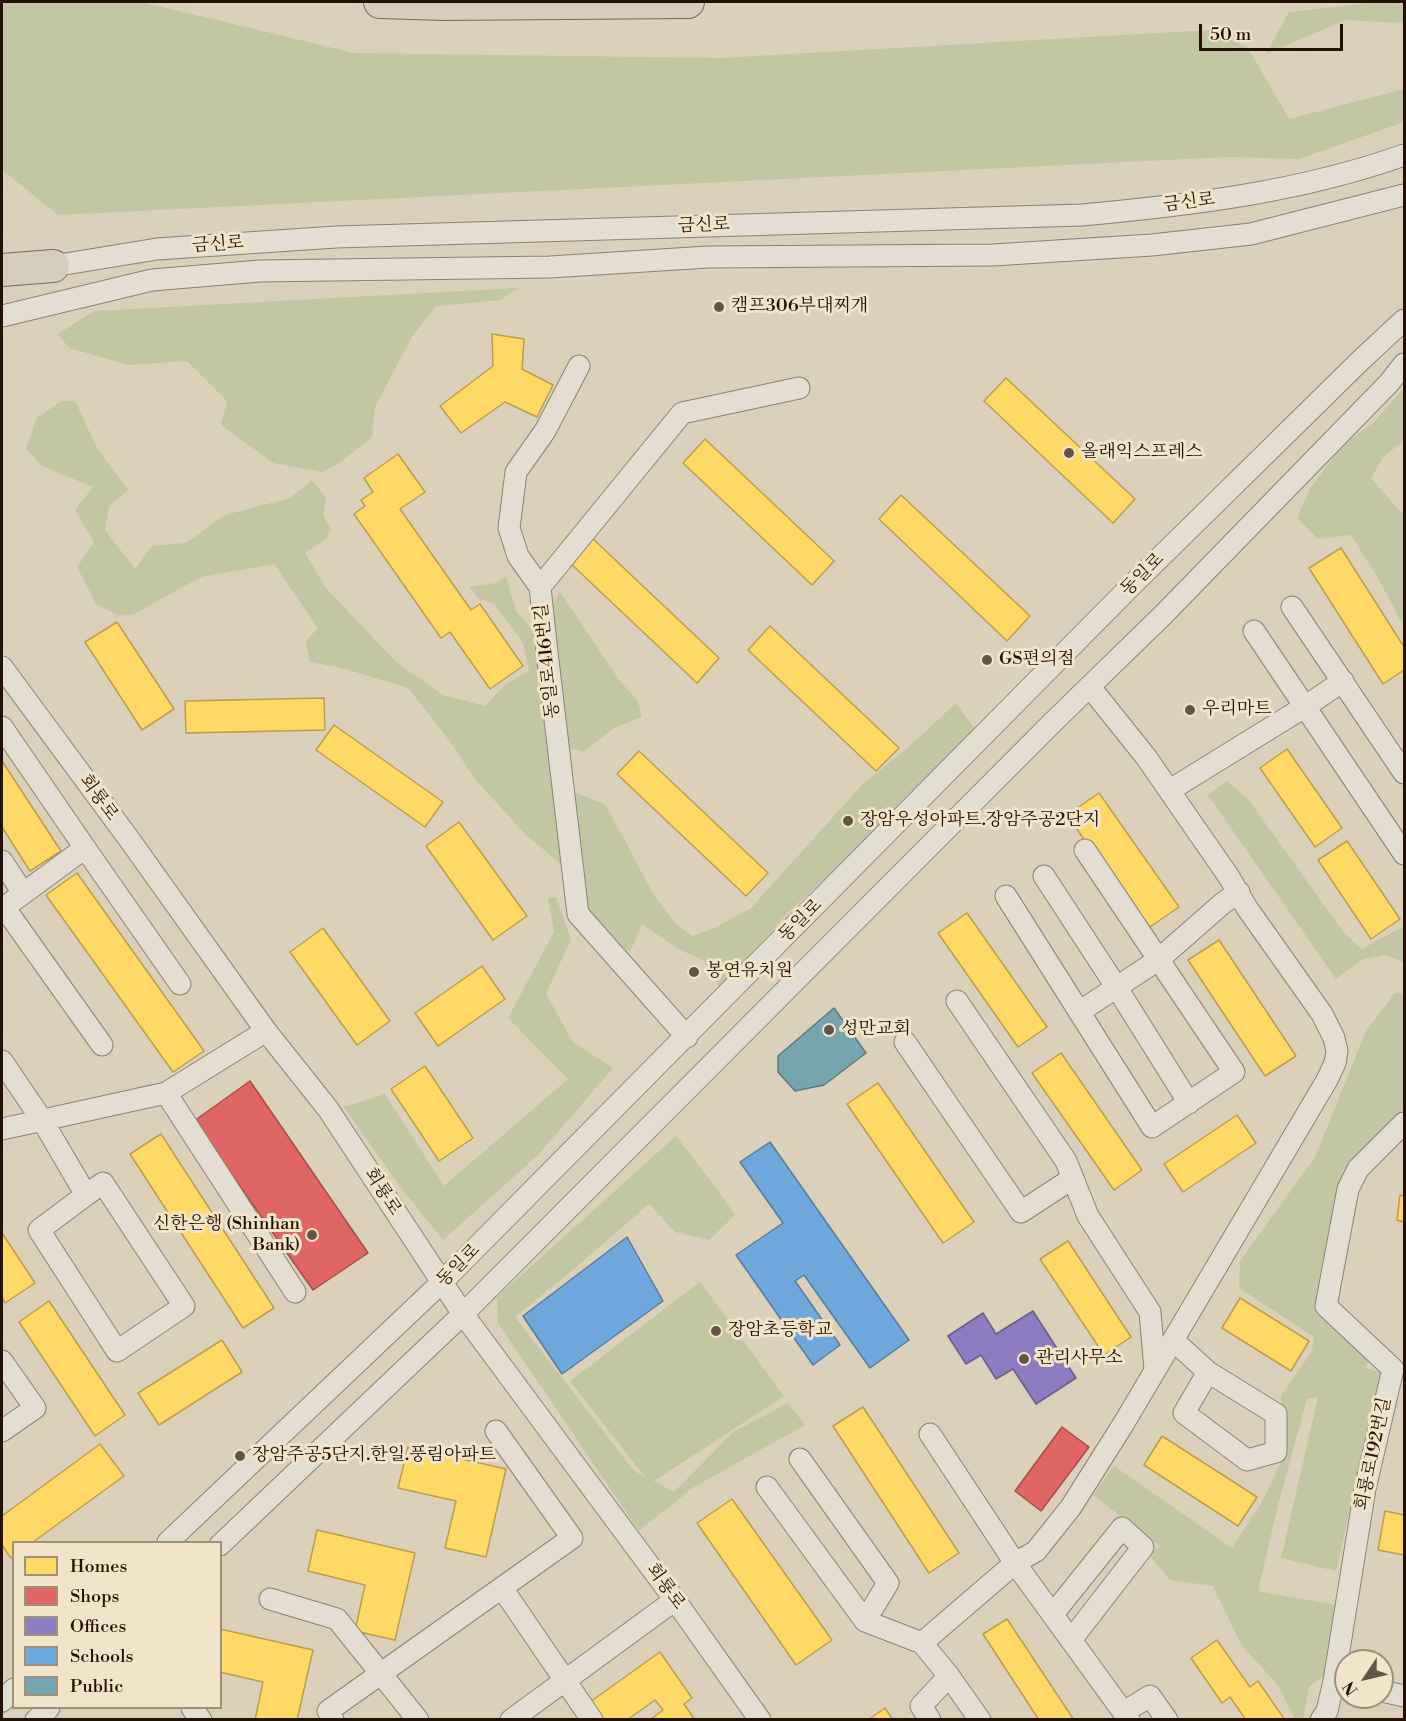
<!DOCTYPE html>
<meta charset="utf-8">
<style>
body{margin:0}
#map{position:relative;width:1406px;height:1721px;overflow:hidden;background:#dbd0ba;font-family:"Libre Bodoni",serif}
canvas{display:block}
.frame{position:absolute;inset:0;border:3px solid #231108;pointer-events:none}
.legend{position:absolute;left:12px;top:1541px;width:210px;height:168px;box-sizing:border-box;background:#f1e4c9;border:2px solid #9f907c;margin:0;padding:8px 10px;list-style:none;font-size:18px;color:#231108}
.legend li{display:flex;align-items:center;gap:12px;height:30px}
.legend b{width:30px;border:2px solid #9f907c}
.north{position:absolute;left:1334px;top:1649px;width:60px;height:60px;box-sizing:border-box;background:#f1e4c9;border:2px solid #9f907c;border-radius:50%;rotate:235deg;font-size:16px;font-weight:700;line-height:24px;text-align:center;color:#231108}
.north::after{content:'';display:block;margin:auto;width:21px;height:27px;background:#635446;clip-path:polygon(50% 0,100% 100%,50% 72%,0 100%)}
.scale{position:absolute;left:1199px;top:24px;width:144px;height:27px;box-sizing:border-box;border:3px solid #231108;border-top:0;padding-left:8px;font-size:18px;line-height:21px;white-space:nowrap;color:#231108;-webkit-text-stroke:4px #f1e4c9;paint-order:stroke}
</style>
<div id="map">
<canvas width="1406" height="1721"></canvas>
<div class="frame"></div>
<ul class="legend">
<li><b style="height:16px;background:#ffd966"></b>Homes</li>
<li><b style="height:16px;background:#e06666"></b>Shops</li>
<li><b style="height:16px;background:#8e7cc3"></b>Offices</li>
<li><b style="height:16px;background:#6fa8dc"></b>Schools</li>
<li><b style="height:16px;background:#76a5af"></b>Public</li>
</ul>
<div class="north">N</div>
<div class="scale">50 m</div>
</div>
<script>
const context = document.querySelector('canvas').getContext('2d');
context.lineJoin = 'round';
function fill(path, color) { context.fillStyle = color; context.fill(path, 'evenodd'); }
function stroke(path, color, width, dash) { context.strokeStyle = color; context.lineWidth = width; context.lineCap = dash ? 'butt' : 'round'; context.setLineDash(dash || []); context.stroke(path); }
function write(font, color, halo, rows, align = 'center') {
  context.font = font + ' "Libre Bodoni","Noto Serif KR",serif'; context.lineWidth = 6; context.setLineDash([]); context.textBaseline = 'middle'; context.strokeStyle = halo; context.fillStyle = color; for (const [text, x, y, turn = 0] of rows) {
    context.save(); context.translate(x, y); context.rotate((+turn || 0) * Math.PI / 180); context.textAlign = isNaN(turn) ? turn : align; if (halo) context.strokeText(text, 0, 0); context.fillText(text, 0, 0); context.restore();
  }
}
fill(new Path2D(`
 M 2,2 L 142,2 L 354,53 L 721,58 L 1210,30 L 1248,48 L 1289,119 L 1404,89 L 1404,122 L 1299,159 L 1227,157 L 58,215 L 2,170 Z
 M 1379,2 L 1404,2 L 1404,23 L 1345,20 L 1266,54 L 1289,12 Z
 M 518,288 L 500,300 L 436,306 L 413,335 L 375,407 L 372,437 L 341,462 L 323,472 L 273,463 L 221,425 L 227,401 L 187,361 L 129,365 L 69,348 L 58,334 L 94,311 Z
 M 1404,388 L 1404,441 L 1384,456 L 1371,478 L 1398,509 L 1404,513 L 1404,627 L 1378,578 L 1351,535 L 1318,539 L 1297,518 L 1310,489 L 1343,444 L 1373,423 Z
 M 61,401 L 75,401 L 97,448 L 128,490 L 109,506 L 105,530 L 135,569 L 152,546 L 186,543 L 225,515 L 290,498 L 312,480 L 326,498 L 323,516 L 331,528 L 327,538 L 305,553 L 326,588 L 396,662 L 443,695 L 485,706 L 506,684 L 529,671 L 523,643 L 508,622 L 494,604 L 478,598 L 469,587 L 496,583 L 506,577 L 516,611 L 532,629 L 551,608 L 560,592 L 620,681 L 638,701 L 642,717 L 614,728 L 584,751 L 550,744 L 560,786 L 606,805 L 652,892 L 675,923 L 692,936 L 715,928 L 751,908 L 861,786 L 912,744 L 956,703 L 976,731 L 879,828 L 788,913 L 720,988 L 703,960 L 680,950 L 642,924 L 630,952 L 573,919 L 564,867 L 525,834 L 474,778 L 449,740 L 408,688 L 342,668 L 310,662 L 306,641 L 318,628 L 274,564 L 201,577 L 134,614 L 119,616 L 96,604 L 77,567 L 94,542 L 75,510 L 93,487 L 42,466 L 26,448 L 37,418 Z
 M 1227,781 L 1248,799 L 1344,933 L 1362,949 L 1404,926 L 1404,967 L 1403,962 L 1385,955 L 1361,960 L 1336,979 L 1208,795 Z
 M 556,897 L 571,939 L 546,994 L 573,1042 L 613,1068 L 538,1155 L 443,1240 L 401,1188 L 344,1107 L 385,1094 L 444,1186 L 568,1079 L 508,1018 L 554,932 L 548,898 Z
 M 1395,993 L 1404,993 L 1404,1112 L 1353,1163 L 1322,1264 L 1317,1305 L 1372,1356 L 1365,1368 L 1381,1372 L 1336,1571 L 1281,1558 L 1318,1397 L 1307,1399 L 1277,1509 L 1258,1591 L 1337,1605 L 1329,1671 L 1309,1687 L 1303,1719 L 1293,1719 L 1294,1717 L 1278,1685 L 1242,1646 L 1213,1586 L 1170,1580 L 1149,1555 L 1160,1546 L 1093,1495 L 1114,1466 L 1232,1548 L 1263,1500 L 1284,1455 L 1281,1396 L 1312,1351 L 1314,1337 L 1239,1288 L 1240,1261 L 1315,1157 L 1366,1031 Z
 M 676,1136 L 711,1181 L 735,1215 L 709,1240 L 675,1232 L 649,1204 L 573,1270 L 515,1317 L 633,1470 L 645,1477 L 570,1381 L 700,1282 L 784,1396 L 654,1481 L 674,1492 L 733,1432 L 788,1403 L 805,1425 L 694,1487 L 639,1531 L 498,1323 L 497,1297 Z`), '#c3c6a2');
const homes = new Path2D(`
 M 492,334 L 524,339 L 522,369 L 553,385 L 537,417 L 505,402 L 461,433 L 440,406 L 493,366 Z
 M 1006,378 L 1135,499 L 1113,523 L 984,401 Z
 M 705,439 L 834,561 L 812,585 L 683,463 Z
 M 398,454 L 425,492 L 400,509 L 471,610 L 480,604 L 523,666 L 490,689 L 450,632 L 441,638 L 354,514 L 365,506 L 361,500 L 373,492 L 364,478 Z
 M 901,495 L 1030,616 L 1007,641 L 879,519 Z
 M 591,537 L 719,658 L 697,683 L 568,561 Z
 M 1341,548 L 1404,647 L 1404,670 L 1383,684 L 1309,568 Z
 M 117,622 L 174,709 L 142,730 L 85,642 Z
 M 770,626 L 899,748 L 876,771 L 748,650 Z
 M 324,698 L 325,730 L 186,733 L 185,701 Z
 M 334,725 L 443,802 L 425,827 L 316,750 Z
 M 1287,749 L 1342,828 L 1315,847 L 1260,768 Z
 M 639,751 L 768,873 L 746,896 L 617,774 Z
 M 2,761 L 61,851 L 30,871 L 2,827 Z
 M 1099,793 L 1179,907 L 1147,929 L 1067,815 Z
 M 459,822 L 527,916 L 493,940 L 426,846 Z
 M 1347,841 L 1400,919 L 1371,939 L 1318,860 Z
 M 77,873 L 204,1051 L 173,1072 L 46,895 Z
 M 967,913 L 1047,1027 L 1018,1047 L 938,933 Z
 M 323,928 L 390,1021 L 357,1045 L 290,952 Z
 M 1219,940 L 1296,1056 L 1265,1076 L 1188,960 Z
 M 482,966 L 505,999 L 438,1046 L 415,1013 Z
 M 1061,1053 L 1142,1170 L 1114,1190 L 1032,1073 Z
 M 425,1066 L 473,1138 L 439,1161 L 391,1089 Z
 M 878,1083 L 974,1222 L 943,1243 L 847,1104 Z
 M 1237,1115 L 1256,1143 L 1183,1192 L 1164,1164 Z
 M 161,1134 L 274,1308 L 243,1328 L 130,1154 Z
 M 1400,1195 L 1404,1196 L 1404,1222 L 1397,1220 Z
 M 2,1233 L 35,1283 L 5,1303 L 2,1298 Z
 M 1068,1241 L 1131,1337 L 1104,1355 L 1040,1259 Z
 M 1240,1298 L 1309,1341 L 1291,1371 L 1222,1328 Z
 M 49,1301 L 125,1415 L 95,1436 L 19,1322 Z
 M 222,1340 L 242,1372 L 159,1425 L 138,1393 Z
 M 863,1407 L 959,1553 L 929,1573 L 833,1426 Z
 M 1162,1436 L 1257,1497 L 1238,1526 L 1144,1465 Z
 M 100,1444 L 124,1476 L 33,1542 L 14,1542 L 14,1556 L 11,1558 L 2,1545 L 2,1516 Z
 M 408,1447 L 506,1469 L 486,1557 L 445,1548 L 456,1501 L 398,1488 Z
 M 732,1499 L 832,1640 L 796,1665 L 697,1523 Z
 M 1385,1511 L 1404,1515 L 1404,1555 L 1378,1550 Z
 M 317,1530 L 415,1553 L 395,1640 L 355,1631 L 365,1585 L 308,1571 Z
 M 1007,1619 L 1074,1720 L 1039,1720 L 983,1634 Z
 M 220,1629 L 313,1650 L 297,1720 L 255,1720 L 263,1682 L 220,1672 Z
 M 1217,1640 L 1250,1687 L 1258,1681 L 1285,1720 L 1246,1720 L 1230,1697 L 1222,1703 L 1191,1658 Z
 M 660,1652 L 692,1698 L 684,1704 L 695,1720 L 650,1720 L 663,1710 L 655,1700 L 627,1720 L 602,1720 L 590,1702 Z
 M 885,1708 L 893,1720 L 868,1720 Z`);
fill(homes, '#ffd966');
stroke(homes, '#bd9d4a', 1.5);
const shops = new Path2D(`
 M 250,1081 L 368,1253 L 313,1290 L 194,1121 Z
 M 1062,1427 L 1089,1447 L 1041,1511 L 1015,1491 Z`);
fill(shops, '#e06666');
stroke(shops, '#a74c4a', 1.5);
const offices = new Path2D(`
 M 1033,1311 L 1076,1378 L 1036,1404 L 1013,1369 L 996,1379 L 981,1355 L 966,1364 L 948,1336 L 983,1313 L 996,1334 Z`);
fill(offices, '#8e7cc3');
stroke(offices, '#6e5c8b', 1.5);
const schools = new Path2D(`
 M 770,1142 L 909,1340 L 870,1368 L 804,1275 L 795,1281 L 840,1345 L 813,1365 L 736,1255 L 783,1223 L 740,1162 Z
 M 627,1237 L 663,1301 L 562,1374 L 523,1316 Z`);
fill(schools, '#6fa8dc');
stroke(schools, '#587b9c', 1.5);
const public = new Path2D(`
 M 834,1008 L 866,1053 L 824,1085 L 795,1091 L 778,1072 L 778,1056 Z`);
fill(public, '#76a5af');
stroke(public, '#5d797d', 1.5);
const minor = new Path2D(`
 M 40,270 L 53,266 L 157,249 L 336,237 L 1082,215 C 1191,205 1300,192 1404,155
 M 2,316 L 152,280 L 260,271 L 550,267 L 708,257 L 993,255 L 1152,245 L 1251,234 L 1404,195
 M 540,587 L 518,556 L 509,528 L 516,472 L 545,431 L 579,366
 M 1292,607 L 1404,773
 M 1254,631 L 1404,854
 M 2,667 L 129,839 L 266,1031 L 328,1109 L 463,1314 L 675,1600 L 760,1720
 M 2,727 L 85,848
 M 1170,790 L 1306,706 L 1343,681
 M 2,861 L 23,893
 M 1044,876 L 1117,988 L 1189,1103
 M 1006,896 L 1152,1127 L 1234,1072 L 1085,850
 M 4,907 L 102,1045
 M 2,909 L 85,848 L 180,984
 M 957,1001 L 1066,1161 L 1088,1216 L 1150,1312 L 1155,1370
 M 1079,1012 L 1158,960 L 1223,903 L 1239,892
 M 687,1037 L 578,914 L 547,652 L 540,587 L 682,413 L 799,388
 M 905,1042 L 1021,1212 L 1073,1178
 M 2,1061 L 42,1120 L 86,1195 L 103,1183 L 184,1306 L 117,1351 L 39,1230 L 86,1195
 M 166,1093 L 295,1292
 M 2,1129 L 166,1093 L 266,1031
 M 1174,1341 L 1208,1372 L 1276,1414 L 1276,1452 L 1247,1460 L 1184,1413 L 1208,1372
 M 2,1361 L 35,1408 L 2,1431
 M 930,1434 L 1015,1563 L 1129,1720
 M 800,1459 L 888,1583 L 865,1621
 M 767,1487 L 865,1621 L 922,1643
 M 168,1542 L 441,1283 L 1132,585 L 1361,360 L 1404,320
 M 220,1545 L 463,1314 L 1051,724 L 1163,615 L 1389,383 L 1404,364
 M 502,1588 L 592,1720
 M 270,1599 L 337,1619 L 418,1720
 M 1053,1614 L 1122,1528 L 1143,1547 L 1071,1640
 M 1346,1683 L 1334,1681 L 1365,1489 L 1393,1369 L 1326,1306 L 1348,1189 L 1358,1169 L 1404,1123
 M 1382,1691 L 1404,1696
 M 2,1701 L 14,1689
 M 192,1708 L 201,1720
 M 1124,1712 L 1150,1696 L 1167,1720
 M 36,1720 L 49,1708
 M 333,1720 L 328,1711 L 572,1538 L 496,1431
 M 511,1720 L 675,1600
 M 930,1720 L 921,1706 L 949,1676
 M 980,1720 L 949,1676 L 922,1643 L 1015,1563 L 1036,1551 L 1071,1507 L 1124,1423 L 1327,1080 L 1335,1063 L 1337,1051 L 1334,1038 L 1322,1014 L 1247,908 L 1229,877 L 1146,757 L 1090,687
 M 1321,1720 L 1327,1711 L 1334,1681`);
const highway = new Path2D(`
 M 380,2 L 443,4 L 688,2
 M 2,270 L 53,266`);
stroke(minor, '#8b8275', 23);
stroke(highway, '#71695d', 34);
stroke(minor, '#e3ddd2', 21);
stroke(highway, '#d7cdbd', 32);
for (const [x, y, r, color] of [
 [719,307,6,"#635446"],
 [1069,453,6,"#635446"],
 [987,660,6,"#635446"],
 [1190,710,6,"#635446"],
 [848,821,6,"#635446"],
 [694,972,6,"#635446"],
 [829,1030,6,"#635446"],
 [312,1235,6,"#635446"],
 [716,1331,6,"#635446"],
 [1024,1359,6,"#635446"],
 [240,1456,6,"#635446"]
]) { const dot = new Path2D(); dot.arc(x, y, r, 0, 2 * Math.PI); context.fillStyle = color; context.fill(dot); stroke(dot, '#f1e4c9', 2); }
write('18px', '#231108', '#f1e4c9', [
 ["금신로",1189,203,-7],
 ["금신로",704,226,-2],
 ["금신로",218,245,-4],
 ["동일로",1143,575,-45],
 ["동일로416번길",548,661,-96],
 ["회룡로",98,798,54],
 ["동일로",801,921,-45],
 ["회룡로",382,1192,57],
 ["동일로",459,1266,-45],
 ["회룡로192번길",1374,1454,-78],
 ["회룡로",665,1587,54]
]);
write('18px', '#231108', '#f1e4c9', [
 ["캠프306부대찌개",731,307],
 ["올래익스프레스",1081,453],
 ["GS편의점",999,660],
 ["우리마트",1202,710],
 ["장암우성아파트.장암주공2단지",860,821],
 ["봉연유치원",706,972],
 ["성만교회",841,1030],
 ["신한은행 (Shinhan",300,1225,"right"],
 ["Bank)",300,1246,"right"],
 ["장암초등학교",728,1331],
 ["관리사무소",1036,1359],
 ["장암주공5단지.한일.풍림아파트",252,1456]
], 'left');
</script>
